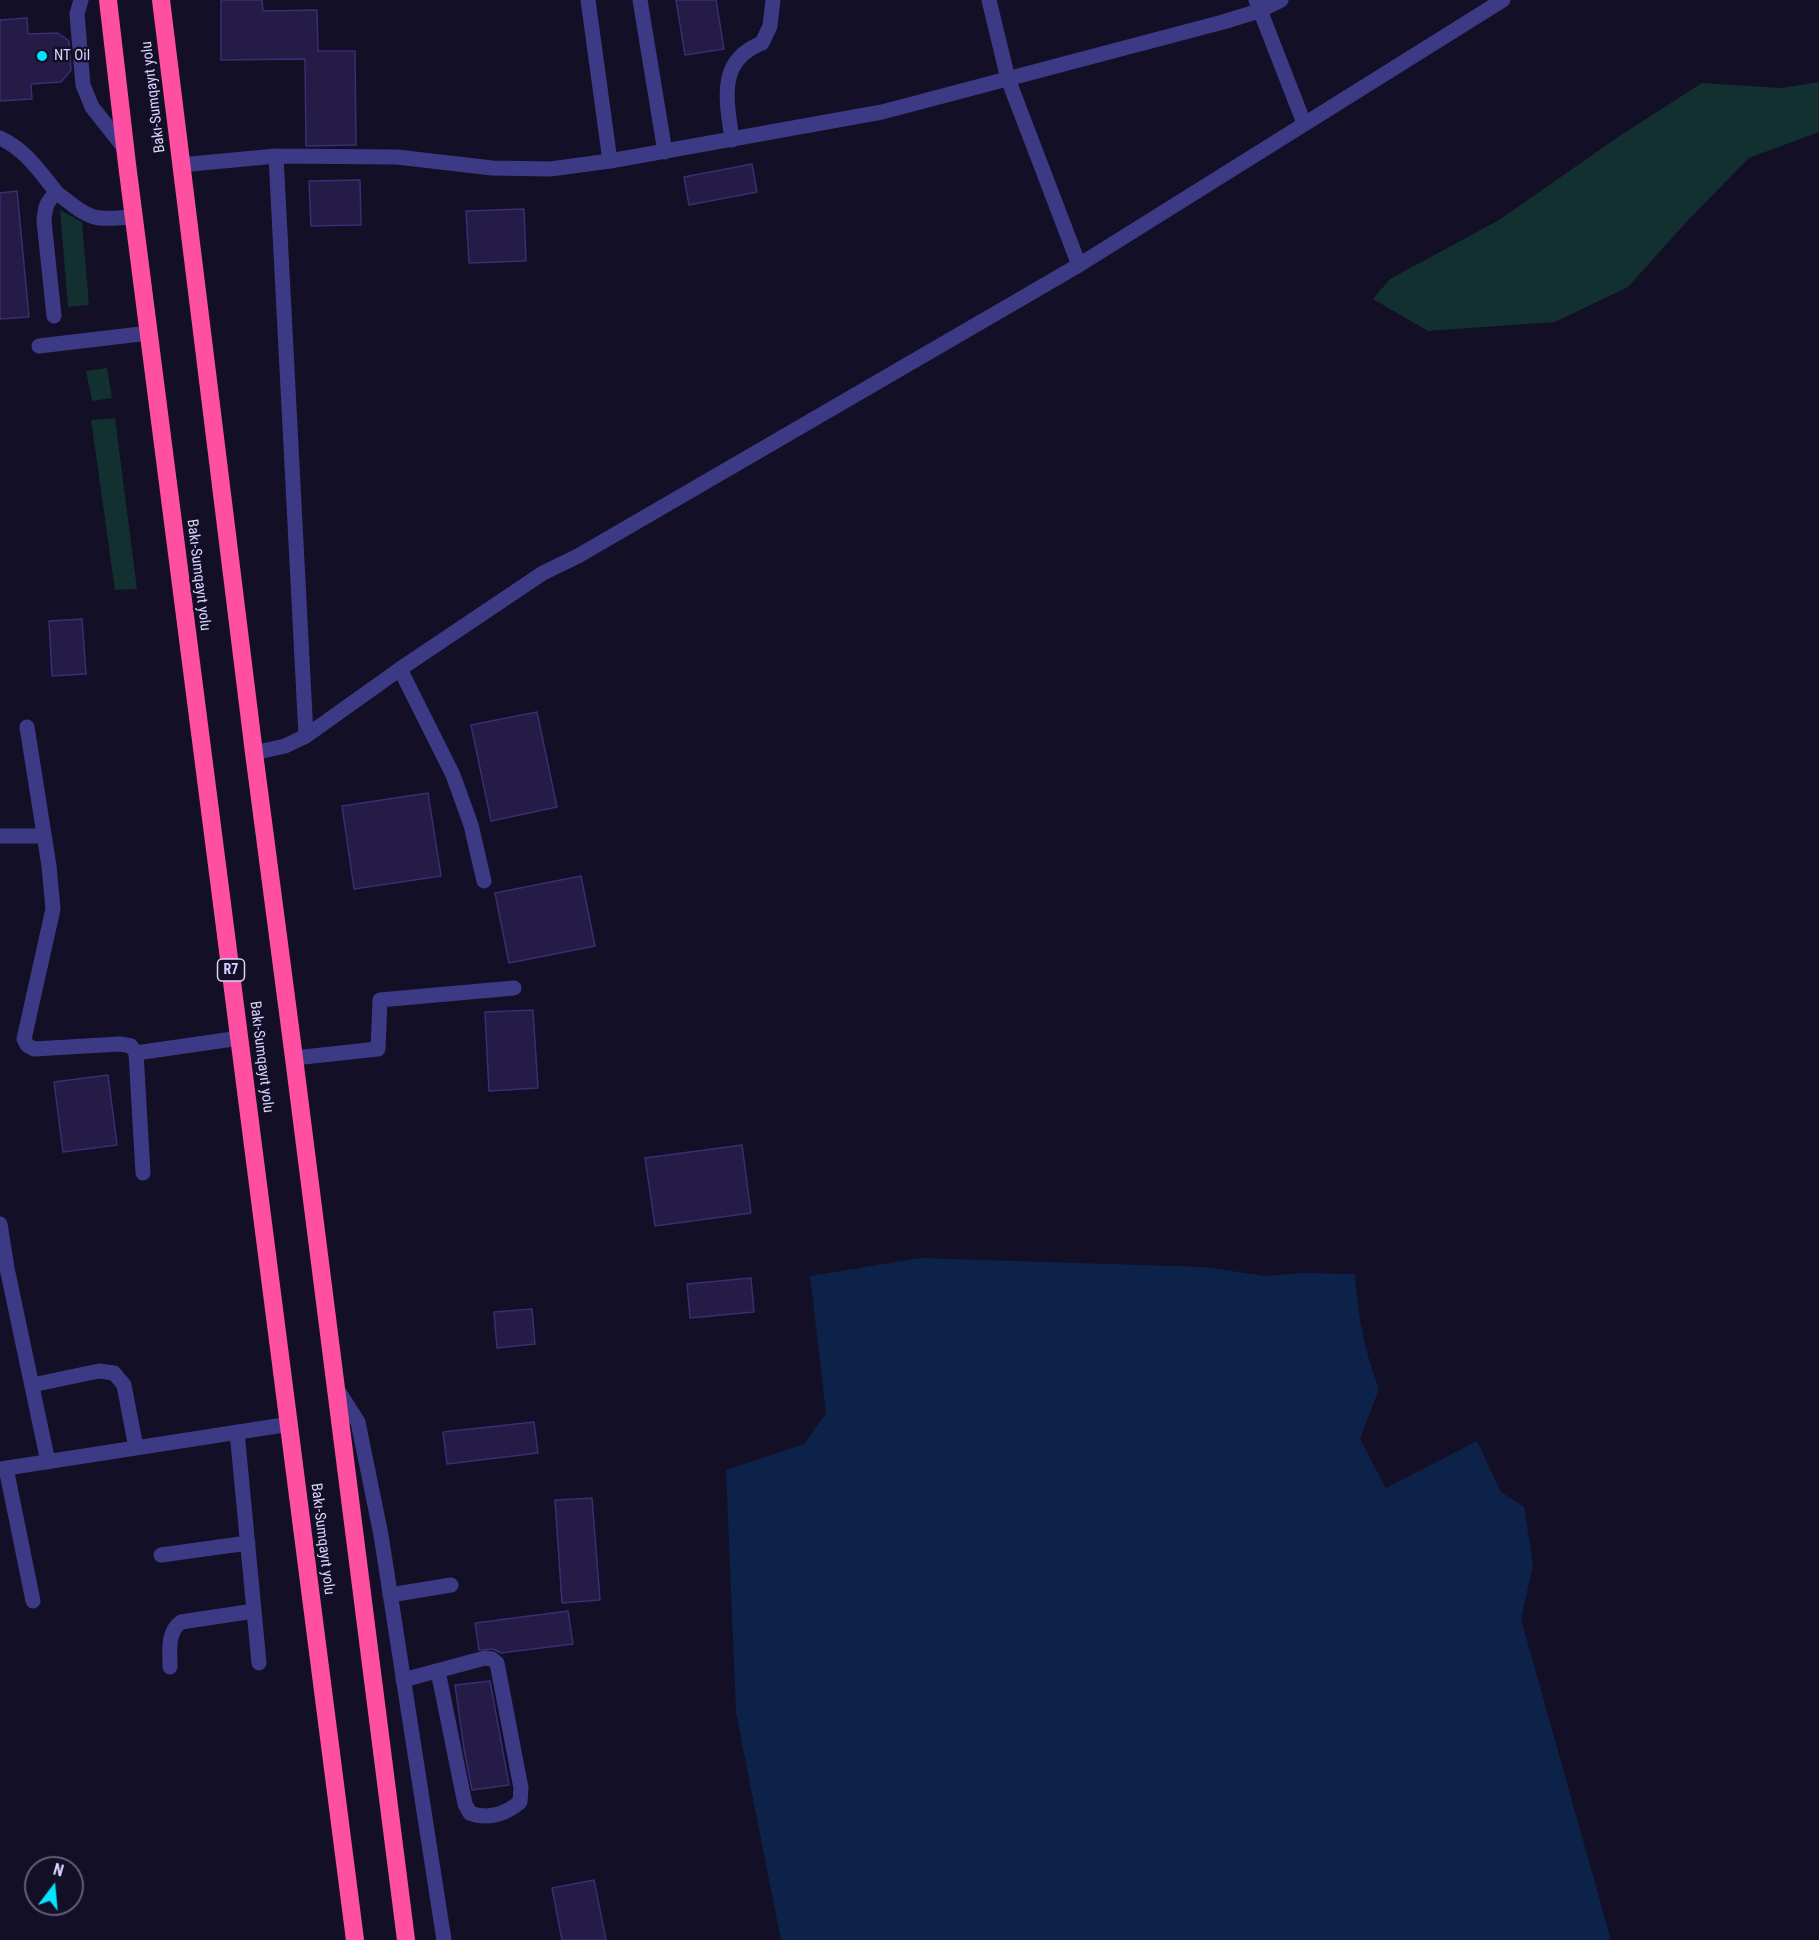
<!DOCTYPE html>
<meta charset="utf-8">
<style>
body{margin:0}
#map{position:relative;width:1819px;height:1940px;overflow:hidden;background:#130f26;font-family:"Roboto Condensed",sans-serif}
canvas{display:block}
.north{position:absolute;left:24px;top:1856px;width:60px;height:60px;box-sizing:border-box;background:#130f26;border:2px solid #625e7d;border-radius:50%;rotate:16deg;font-size:16px;font-weight:700;line-height:24px;text-align:center;color:#d9d4ff}
.north::after{content:'';display:block;margin:auto;width:21px;height:27px;background:#00e5ff;clip-path:polygon(50% 0,100% 100%,50% 72%,0 100%)}
</style>
<div id="map">
<canvas width="1819" height="1940"></canvas>
<div class="north">N</div>
</div>
<script>
const context = document.querySelector('canvas').getContext('2d');
context.lineJoin = 'round';
function fill(path, color) { context.fillStyle = color; context.fill(path, 'evenodd'); }
function stroke(path, color, width, dash) { context.strokeStyle = color; context.lineWidth = width; context.lineCap = dash ? 'butt' : 'round'; context.setLineDash(dash || []); context.stroke(path); }
function write(font, color, halo, rows, align = 'center') {
  context.font = font + ' "Roboto Condensed",sans-serif'; context.lineWidth = 5; context.setLineDash([]); context.textBaseline = 'middle'; context.strokeStyle = halo; context.fillStyle = color; for (const [text, x, y, turn = 0] of rows) {
    context.save(); context.translate(x, y); context.rotate((+turn || 0) * Math.PI / 180); context.textAlign = isNaN(turn) ? turn : align; if (halo) context.strokeText(text, 0, 0); context.fillText(text, 0, 0); context.restore();
  }
}
fill(new Path2D(`
 M 1819,82 L 1819,132 L 1749,158 L 1690,218 L 1628,287 L 1555,322 L 1428,331 L 1373,299 L 1390,279 L 1499,220 L 1621,135 L 1702,83 L 1781,88 Z
 M 60,210 L 82,222 L 89,305 L 68,307 Z
 M 107,368 L 112,398 L 92,401 L 86,371 Z
 M 115,418 L 137,589 L 115,590 L 91,420 Z`), '#12302f');
fill(new Path2D(`
 M 920,1258 L 1206,1267 L 1264,1276 L 1303,1273 L 1355,1274 C 1358,1316 1364,1350 1379,1389 L 1360,1439 L 1386,1488 L 1477,1441 L 1501,1492 L 1524,1507 L 1533,1565 L 1521,1619 L 1611,1940 L 781,1940 L 736,1713 L 726,1470 L 804,1444 L 826,1413 L 810,1276 Z`), '#0c2248');
const building = new Path2D(`
 M 221,0 L 262,0 L 263,11 L 317,10 L 318,51 L 355,51 L 356,145 L 306,146 L 305,59 L 221,60 Z
 M 676,0 L 716,0 L 724,49 L 685,55 Z
 M 27,18 L 28,34 L 58,33 L 69,41 L 71,70 L 61,82 L 31,84 L 32,99 L 0,101 L 0,20 Z
 M 752,164 L 757,192 L 689,205 L 684,177 Z
 M 360,180 L 361,225 L 311,226 L 309,181 Z
 M 17,191 L 29,317 L 0,319 L 0,193 Z
 M 524,209 L 526,261 L 469,263 L 466,211 Z
 M 82,619 L 86,674 L 52,676 L 49,621 Z
 M 537,712 L 557,807 L 491,821 L 471,725 Z
 M 428,793 L 441,876 L 354,889 L 342,806 Z
 M 581,876 L 595,946 L 509,963 L 495,893 Z
 M 533,1010 L 538,1088 L 489,1091 L 485,1012 Z
 M 108,1075 L 117,1145 L 63,1152 L 54,1082 Z
 M 742,1145 L 751,1213 L 655,1226 L 645,1158 Z
 M 751,1278 L 754,1312 L 690,1318 L 687,1284 Z
 M 532,1309 L 535,1344 L 497,1348 L 494,1312 Z
 M 534,1422 L 538,1453 L 447,1464 L 443,1432 Z
 M 592,1498 L 600,1600 L 562,1603 L 555,1500 Z
 M 568,1611 L 573,1644 L 501,1653 L 493,1649 L 479,1650 L 475,1623 Z
 M 490,1681 L 509,1785 L 472,1790 L 464,1749 L 455,1685 Z
 M 594,1880 L 606,1940 L 562,1940 L 552,1888 Z`);
fill(building, '#241b47');
stroke(building, '#3b2d73', 1.5);
stroke(new Path2D(`
 M 81,0 L 77,14 L 83,85 L 92,107 L 126,150
 M 640,0 L 665,152
 M 989,0 L 1008,79 L 1079,265
 M 1256,0 L 1304,123
 M 0,138 C 25,149 40,172 57,193
 M 732,140 C 727,101 716,61 762,43 L 770,26 L 773,0
 M 610,161 L 882,112 L 1223,22 L 1259,11 L 1281,0
 M 180,165 L 276,156
 M 54,316 L 44,221 C 45,208 46,201 57,193 C 92,220 89,220 134,217
 M 39,346 L 149,333
 M 400,669 L 453,775 L 471,825 L 484,881
 M 27,727 L 49,866 L 53,909 L 24,1039 L 27,1045 L 34,1049 L 120,1044 L 131,1046 L 136,1053 L 143,1173
 M 306,736 L 276,156 L 397,157 L 492,168 L 550,169 L 610,161 L 588,0
 M 254,753 L 285,746 L 306,736 L 400,669 L 543,573 L 578,556 L 1079,265 L 1503,0
 M 0,836 L 44,836
 M 136,1053 L 240,1038
 M 294,1058 L 378,1049 L 380,1000 L 514,988
 M 0,1224 L 7,1268 L 48,1462
 M 32,1385 L 99,1371 L 114,1373 L 124,1385 L 136,1448
 M 337,1389 L 358,1422 L 381,1535 L 444,1940
 M 237,1432 L 259,1663
 M 6,1468 L 33,1601
 M 0,1469 L 290,1424
 M 161,1555 L 248,1543
 M 390,1595 L 451,1585
 M 170,1667 C 170,1651 167,1632 181,1622 L 254,1611
 M 403,1680 L 485,1658 L 492,1659 L 497,1663 L 521,1788 L 520,1802 C 506,1814 487,1820 470,1813 L 465,1804 L 438,1671`), '#3d3a85', 15);
stroke(new Path2D(`
 M 108,0 L 127,164 L 355,1940
 M 161,0 L 254,753 L 294,1058 L 406,1940`), '#ff4fa3', 18);
for (const [x, y, r, color] of [
 [42,56,6,"#00e5ff"]
]) { const dot = new Path2D(); dot.arc(x, y, r, 0, 2 * Math.PI); context.fillStyle = color; context.fill(dot); stroke(dot, '#130f26', 2); }
for (const [x, y, w] of [
 [231,970,27]
]) { const box = new Path2D(); box.roundRect(x - w / 2, y - 11, w, 22, 4.5); context.fillStyle = '#130f26'; context.fill(box); stroke(box, '#d9d4ff', 1.5); }
write('bold 14px', '#d9d4ff', null, [
 ["R7",231,970]
]);
write('15px', '#d9d4ff', '#130f26', [
 ["NT Oil",54,56]
], 'left');
write('15px', '#d9d4ff', '#130f26', [
 ["Bakı-Sumqayıt yolu",154,97,-97],
 ["Bakı-Sumqayıt yolu",198,575,83],
 ["Bakı-Sumqayıt yolu",261,1057,83],
 ["Bakı-Sumqayıt yolu",322,1539,83]
]);
</script>
